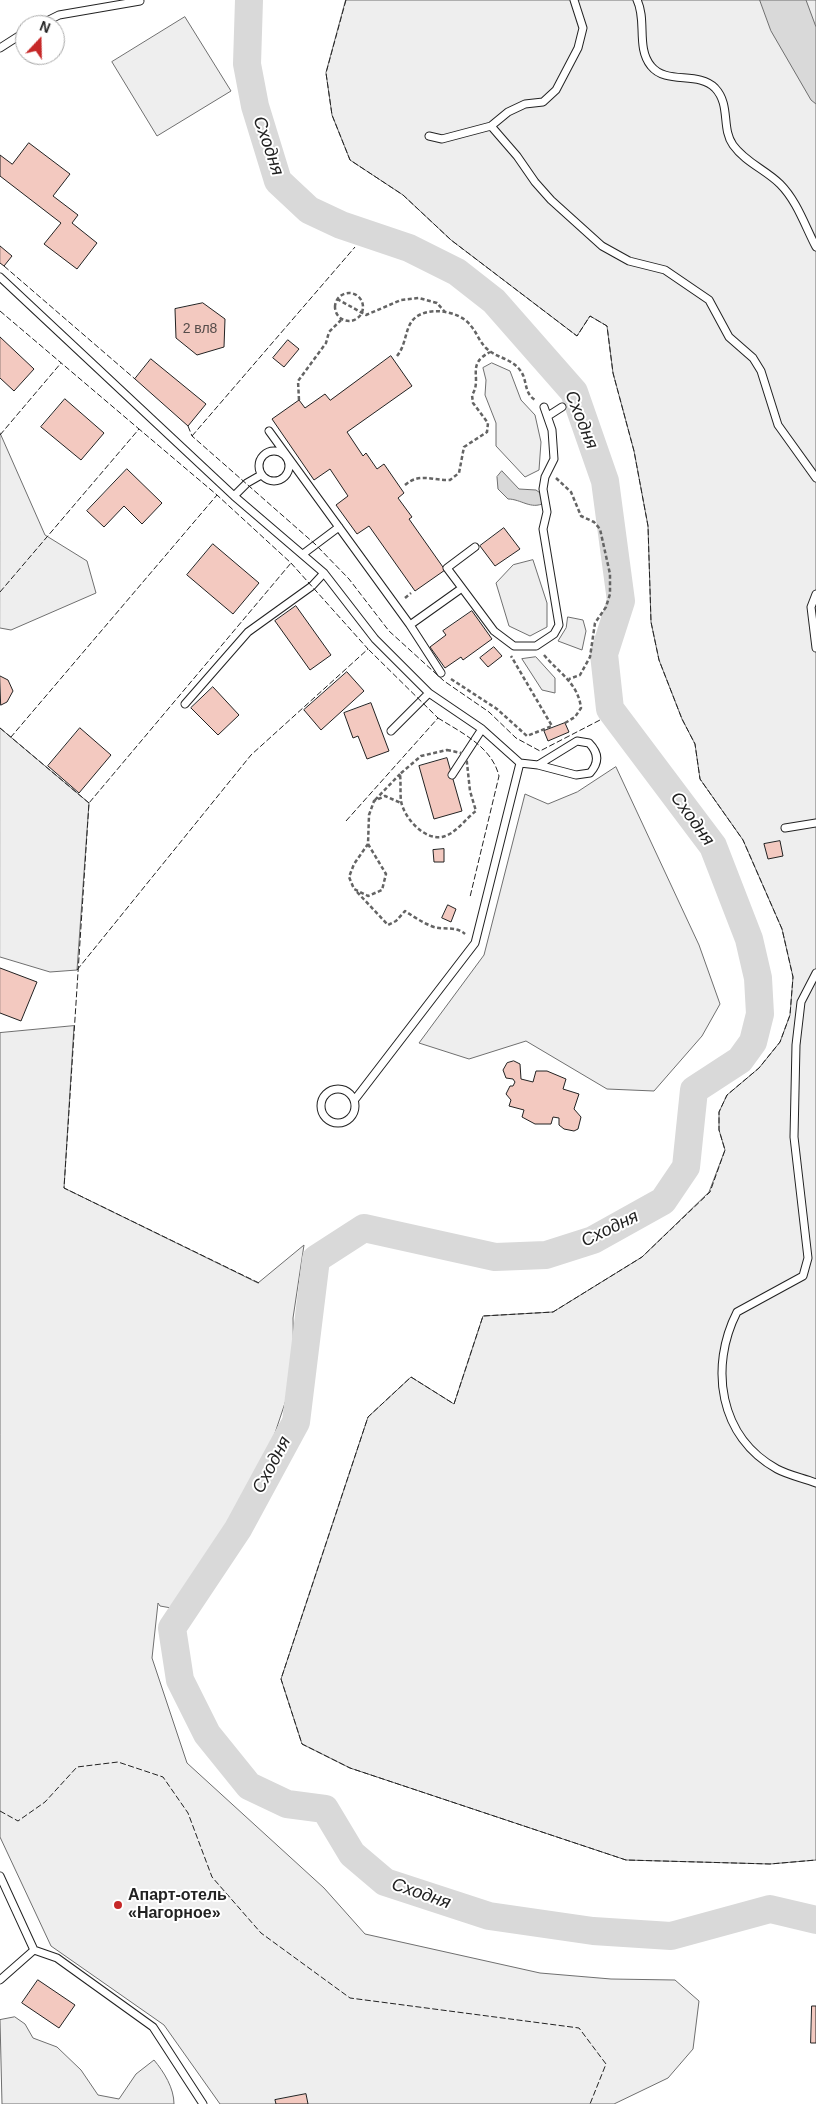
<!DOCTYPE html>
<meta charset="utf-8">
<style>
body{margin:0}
#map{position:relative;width:816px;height:2104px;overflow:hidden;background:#fff;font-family:Arial,sans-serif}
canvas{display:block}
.north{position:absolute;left:15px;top:15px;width:50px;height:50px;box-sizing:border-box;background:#fff;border:1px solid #a7a7a7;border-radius:50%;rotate:21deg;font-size:14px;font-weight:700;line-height:20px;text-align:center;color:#222}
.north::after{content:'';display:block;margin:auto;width:18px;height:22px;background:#c62828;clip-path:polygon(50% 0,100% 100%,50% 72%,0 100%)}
</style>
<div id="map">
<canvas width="816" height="2104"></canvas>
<div class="north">N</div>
</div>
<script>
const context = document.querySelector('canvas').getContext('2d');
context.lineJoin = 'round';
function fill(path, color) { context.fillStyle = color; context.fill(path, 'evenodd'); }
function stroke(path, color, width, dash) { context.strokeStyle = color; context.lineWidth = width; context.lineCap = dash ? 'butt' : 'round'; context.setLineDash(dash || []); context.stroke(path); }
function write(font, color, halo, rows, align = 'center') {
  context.font = font + ' Arial,sans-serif'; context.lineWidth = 4; context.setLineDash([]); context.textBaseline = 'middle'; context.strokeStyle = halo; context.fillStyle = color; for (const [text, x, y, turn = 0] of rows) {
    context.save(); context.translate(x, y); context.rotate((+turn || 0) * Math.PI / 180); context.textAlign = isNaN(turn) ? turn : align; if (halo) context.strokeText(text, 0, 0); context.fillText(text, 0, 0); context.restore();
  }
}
const green = new Path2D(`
 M 346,0 L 816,0 L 816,1860 L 770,1864 L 626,1860 L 350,1768 L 302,1744 L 281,1679 L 368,1417 L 411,1377 L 454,1404 L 483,1316 L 553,1312 L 642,1257 L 709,1192 L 725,1150 L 719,1130 L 719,1112 L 727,1095 L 759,1068 L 780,1042 L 790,1015 L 793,977 L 782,929 L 743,840 L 700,779 L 695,744 L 682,719 L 659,660 L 651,622 L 648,526 L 634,451 L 613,373 L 607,326 L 590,316 L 577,336 L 451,240 L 403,195 L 350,160 L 332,115 L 326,73 Z
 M 185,17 L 231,91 L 157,136 L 112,62 Z
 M 492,363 L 510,371 L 521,400 L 535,415 L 541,442 L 539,470 L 525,477 L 496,446 L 496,423 L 485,395 L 486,380 L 483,368 Z
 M 0,433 L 45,535 L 87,561 L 96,593 L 11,630 L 0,628 Z
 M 533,560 L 547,603 L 547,627 L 530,636 L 509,626 L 496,583 L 513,565 Z
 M 568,617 L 583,620 L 586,631 L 582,650 L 558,641 L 566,628 Z
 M 536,657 L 555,678 L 555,693 L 542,690 L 522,659 Z
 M 0,728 L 89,803 L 77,970 L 50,972 L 0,957 Z
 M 616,767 L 699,945 L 720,1004 L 702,1036 L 654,1091 L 607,1089 L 526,1041 L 469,1059 L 419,1043 L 484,955 L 525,794 L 548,804 L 577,792 Z
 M 74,1026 L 64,1188 L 258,1283 L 304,1245 L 293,1318 L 294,1376 L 272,1442 L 235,1518 L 177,1609 L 160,1606 L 158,1603 L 152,1658 L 187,1763 L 324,1888 L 365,1934 L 540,1973 L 611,1979 L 675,1980 L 699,2001 L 693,2049 L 668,2078 L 614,2104 L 220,2104 L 164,2025 L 51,1946 L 0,1837 L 0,1033 Z
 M 15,2017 L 25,2024 L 33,2038 L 57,2047 L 81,2070 L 98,2095 L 119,2099 L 136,2074 L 154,2060 C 164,2072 174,2088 174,2104 L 2,2104 L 0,2020 Z`);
fill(green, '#eee');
stroke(green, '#6f6f6f', 1);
const water = new Path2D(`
 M 760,0 L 806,0 L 816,27 L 816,104 L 811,100 L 771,31 Z
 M 502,471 L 519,489 L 536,490 L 543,495 L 544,503 C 531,510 521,499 508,499 L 498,489 L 497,477 Z`);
fill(water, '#d9d9d9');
stroke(water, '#6f6f6f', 1);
stroke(new Path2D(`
 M 249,0 L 247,64 L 255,106 L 278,181 L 309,210 L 341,225 L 409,248 L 457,272 L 494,301 L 574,392 L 605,481 L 621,601 L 604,654 L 610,709 L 713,846 L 749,939 L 758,978 L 760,1014 L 753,1042 L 740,1060 L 694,1090 L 686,1167 L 663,1201 L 593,1240 L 546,1255 L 495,1257 L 364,1228 L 316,1259 L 296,1422 L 238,1529 L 172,1628 L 180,1680 L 207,1734 L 249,1786 L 287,1804 L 325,1809 L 352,1854 L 385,1882 L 489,1916 L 593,1931 L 671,1936 L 770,1909 L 816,1920`), '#d9d9d9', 28);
const building = new Path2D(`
 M 29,143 L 70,174 L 53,196 L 78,215 L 72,223 L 97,243 L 77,269 L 44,244 L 61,223 L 0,176 L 0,155 L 12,164 Z
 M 0,246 L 12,256 L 4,266 L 0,263 Z
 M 203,303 L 225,319 L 224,347 L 197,355 L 176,338 L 175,309 Z
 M 0,337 L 34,369 L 14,391 L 0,378 Z
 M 288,340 L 299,349 L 284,367 L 273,358 Z
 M 391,356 L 412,386 L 347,432 L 363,456 L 366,453 L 377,469 L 384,464 L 404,493 L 398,498 L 412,517 L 409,519 L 445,570 L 415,591 L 369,526 L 357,534 L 336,505 L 348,496 L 330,469 L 314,480 L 272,419 L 299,400 L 305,408 L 325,394 L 330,400 Z
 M 151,359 L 206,404 L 188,426 L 135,379 Z
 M 65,399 L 104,433 L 81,460 L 41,427 Z
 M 127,469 L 162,503 L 142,524 L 124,506 L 104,527 L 87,511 Z
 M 504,528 L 520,549 L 495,566 L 480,546 Z
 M 213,544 L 259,583 L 233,614 L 187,575 Z
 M 296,606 L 331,655 L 310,670 L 275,621 Z
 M 472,611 L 492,639 L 463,660 L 461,657 L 445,668 L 430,647 L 446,635 L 443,631 Z
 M 494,647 L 502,656 L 488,667 L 480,658 Z
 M 347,672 L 364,691 L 321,730 L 304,710 Z
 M 0,676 L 8,680 L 13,691 L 7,702 L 1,705 Z
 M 213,687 L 239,715 L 218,735 L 191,708 Z
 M 371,703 L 389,751 L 367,759 L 358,736 L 353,738 L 344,713 Z
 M 565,723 L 569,732 L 548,741 L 544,731 Z
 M 80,728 L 111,755 L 79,793 L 48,766 Z
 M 447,758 L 462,811 L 434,819 L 419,766 Z
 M 780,841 L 783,856 L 768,859 L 764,844 Z
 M 444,849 L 444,862 L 434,862 L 433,850 Z
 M 448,905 L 456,909 L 451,922 L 442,918 Z
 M 0,968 L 37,982 L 21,1021 L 0,1013 Z
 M 514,1061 L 520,1064 L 521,1079 L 533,1082 L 536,1071 L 547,1071 L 566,1079 L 563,1089 L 579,1094 L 574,1109 L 581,1117 L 578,1129 L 574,1131 L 564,1129 L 559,1125 L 559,1118 L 553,1117 L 551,1124 L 535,1124 L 522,1117 L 524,1110 L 509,1106 L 511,1100 L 506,1094 L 510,1086 L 513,1086 L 515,1082 L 513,1079 L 506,1078 L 503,1070 L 507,1063 Z
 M 38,1980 L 75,2005 L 59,2028 L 22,2003 Z
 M 812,2006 L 816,2006 L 816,2043 L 811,2043 Z
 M 306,2094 L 308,2104 L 276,2104 L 275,2100 Z`);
fill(building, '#f3c9c0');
stroke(building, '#222', 1);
const service = new Path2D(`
 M 637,0 C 647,20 636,48 651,66 C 666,85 698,71 715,88 C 731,105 721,128 733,145 C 745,162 766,170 780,184 C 797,201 805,226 816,247
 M 39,25 L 59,15 L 140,1
 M 0,48 L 25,32
 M 491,126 L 517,156 L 535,182 L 551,200 L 602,246 L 629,261 L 665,270 L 709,300 L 729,337 L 753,358 L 761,371 L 778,425 L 816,478
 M 429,136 L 442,139 L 491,126 L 508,112 L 525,104 L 543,102 L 556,90 L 578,48 L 583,28 L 574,0
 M 0,277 L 234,496 L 324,573 L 375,639 L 429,693 L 482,729 L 520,763 L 475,943 L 356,1098
 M 548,416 L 562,407
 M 269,431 L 410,625 L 441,673
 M259 466a15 15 0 1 1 30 0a15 15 0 1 1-30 0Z
 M 234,496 L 247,483 L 261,475
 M 303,554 L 339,527
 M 462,588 L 447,568 L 475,547
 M 816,594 L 811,607 L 816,648
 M 410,625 L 462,588 L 494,631 L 514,646 L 536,646 L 554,634 L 559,625 L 543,529 L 547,512 L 543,489 L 545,477 L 554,459 L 552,430 L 544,407
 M 185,704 L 248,632 L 312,586 L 324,573
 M 391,731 L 429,693
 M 577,741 L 589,743 C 599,753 599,763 590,773 L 576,775 L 538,765 Z
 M 520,763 L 538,765
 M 452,775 L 482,729
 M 785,828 L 816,823
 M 816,973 L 801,1002 L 796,1045 L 794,1137 L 808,1258 L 803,1276 L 737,1312 C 709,1367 719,1437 777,1469 C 788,1475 803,1478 816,1483
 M321 1106a17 17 0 1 1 34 0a17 17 0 1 1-34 0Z
 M 0,1876 L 34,1950 L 57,1958 L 153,2027 L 203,2104
 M 0,1980 L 34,1950`);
stroke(service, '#222', 9);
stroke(new Path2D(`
 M335 307a14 14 0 1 1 28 0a14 14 0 1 1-28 0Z
 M 337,299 L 366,315 L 401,300 L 419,298 L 437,303 L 445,312
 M 397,356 C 406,345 405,330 412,321 C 424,305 460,310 471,326 C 477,333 479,341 486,348 C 496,358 511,358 520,370 C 528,380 523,392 535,400
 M 299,400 L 298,381 L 326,343 L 329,332 L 341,320
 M 556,478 L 571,492 L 581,516 L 594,522 L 600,529 L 610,574 L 610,594 L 606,607 L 595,623 L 590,657 L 580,675 L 569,679
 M 405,485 C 420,472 433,481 450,480 L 459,473 L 464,447 L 487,432 L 488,423 L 473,403 L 472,395 C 483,378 465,365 490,352
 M 405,598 L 411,593
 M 544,655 C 559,673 578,683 581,708 L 575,717 L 565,723
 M 451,679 L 497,709 L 527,736 L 552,726 L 511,656
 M 447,750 L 466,754 L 470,791 L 476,811 C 466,818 456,834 442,837 C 424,840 404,818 401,801 C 400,792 401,783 400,774 L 421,756 Z
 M 375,800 L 400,774
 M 368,844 L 386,874 L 382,890 L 368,896 L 354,889 L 349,877 L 354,864 L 368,844 L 369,815 L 374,801 L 385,796 L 401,803
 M 357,892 L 388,925 L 396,921 L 405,911 C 414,917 423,923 434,927 C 445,930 456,926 465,934`), '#646464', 2.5, [4, 2.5]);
stroke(service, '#fff', 7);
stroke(new Path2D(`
 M 346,0 L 326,73 L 332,115 L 350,160 L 403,195 L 451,240 L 577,336 L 590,316 L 607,326 L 613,373 L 634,451 L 648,526 L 651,622 L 659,660 L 682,719 L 695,744 L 700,779 L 743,840 L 782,929 L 793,977 L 790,1015 L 780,1042 L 759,1068 L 727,1095 L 719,1112 L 719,1130 L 725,1150 L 710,1192 L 642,1257 L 553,1312 L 483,1316 L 454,1404 L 411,1377 L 368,1417 L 281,1679 L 302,1744 L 350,1768 L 626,1860 L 770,1864 L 816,1860
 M 4,266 L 135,379
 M 0,311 L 139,429
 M 188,426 L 192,436 L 315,544 L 349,579 L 389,631 L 444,681 L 489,712 L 516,738 L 540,751 L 602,719
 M 0,435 L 61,363
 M 192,436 L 355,247
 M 0,592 L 139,429 L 217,495 L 11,737
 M 438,718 C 462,733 492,747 499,776 L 470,897
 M 0,728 L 89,803
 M 346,821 L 438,718 L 368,649
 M 77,970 L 251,755 L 368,649 L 291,563 L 217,495
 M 259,1283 L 64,1188 L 89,803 L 291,563
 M 0,1811 L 18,1821 L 45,1802 L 77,1767 L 118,1762 L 163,1777 L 188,1813 L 212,1877 L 261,1933 L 350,1998 L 579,2028 L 606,2064 L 590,2104`), '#222', 1, [6, 2.5]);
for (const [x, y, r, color] of [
 [118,1905,5,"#c62828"]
]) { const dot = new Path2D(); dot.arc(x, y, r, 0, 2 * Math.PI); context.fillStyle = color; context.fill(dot); stroke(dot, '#fff', 2); }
write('14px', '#564c4a', null, [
 ["2 вл8",200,329]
]);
write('bold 16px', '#222', '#fff', [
 ["Апарт-отель",128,1896],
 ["«Нагорное»",128,1914]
], 'left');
write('italic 18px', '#222', '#fff', [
 ["Сходня",268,146,71],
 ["Сходня",581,420,68],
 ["Сходня",692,819,54],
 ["Сходня",610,1229,-26],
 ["Сходня",272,1465,-62],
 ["Сходня",421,1894,19]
]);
</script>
